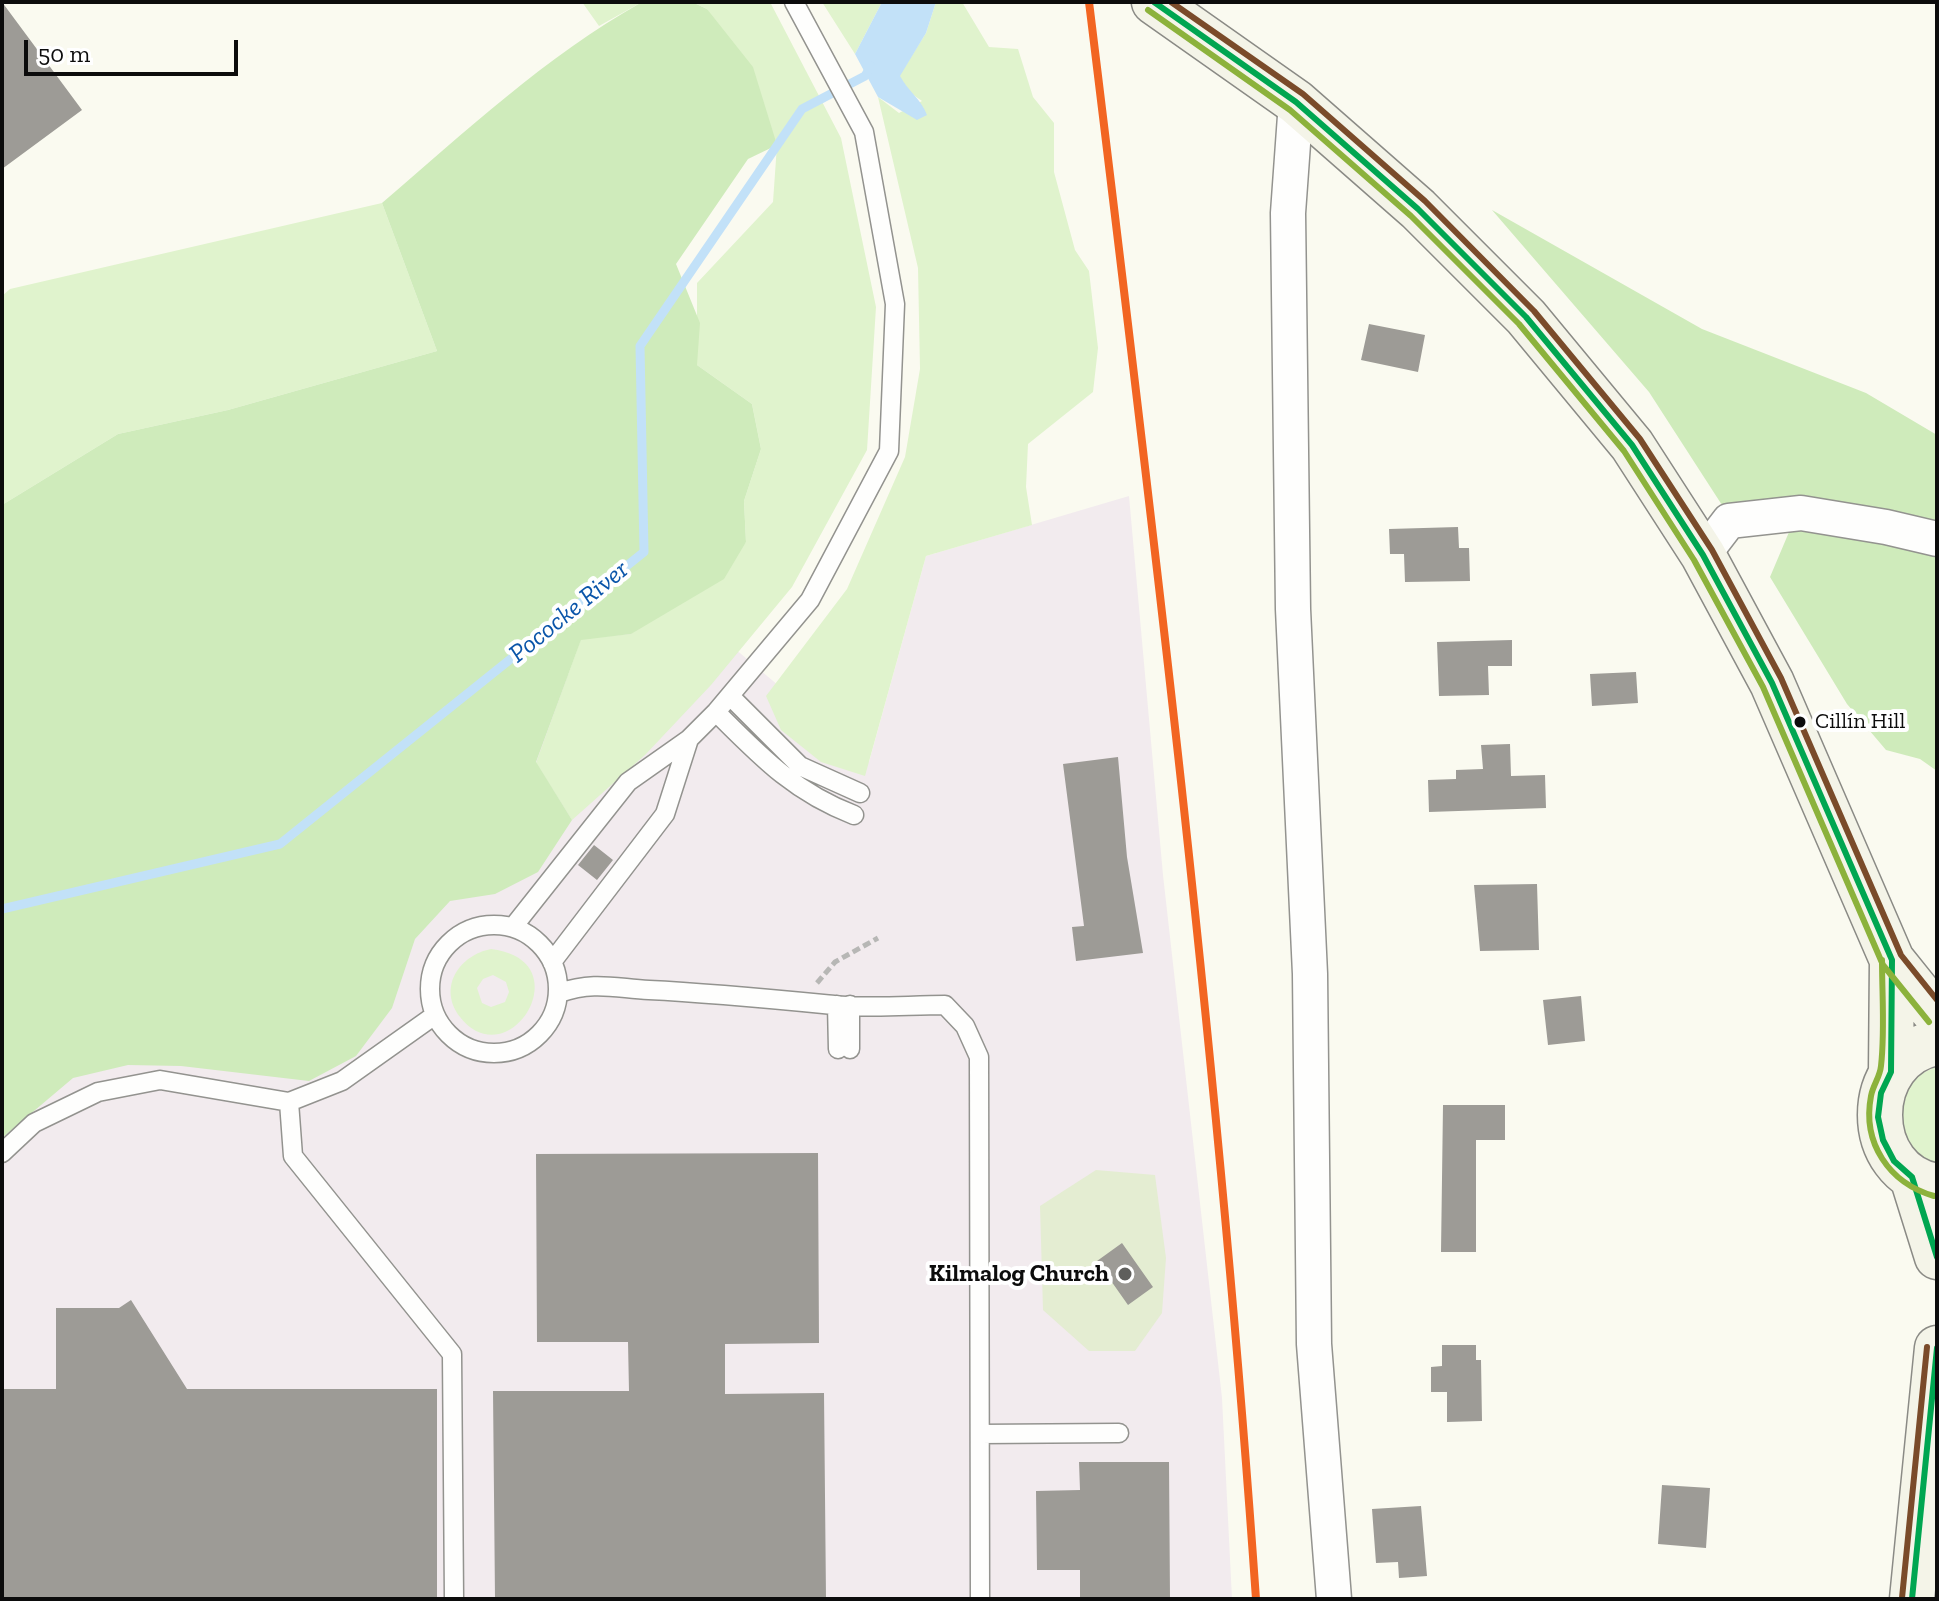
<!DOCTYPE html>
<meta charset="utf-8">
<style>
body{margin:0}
#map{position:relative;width:1939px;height:1601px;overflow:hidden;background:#fafaf0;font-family:"Zilla Slab",serif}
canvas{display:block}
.frame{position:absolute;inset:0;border:4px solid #0c0c0c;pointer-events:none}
.scale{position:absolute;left:24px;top:40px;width:214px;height:36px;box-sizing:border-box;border:4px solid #0c0c0c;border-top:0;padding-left:10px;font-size:24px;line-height:28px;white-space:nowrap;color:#0c0c0c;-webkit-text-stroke:6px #fff;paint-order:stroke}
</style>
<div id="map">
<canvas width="1939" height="1601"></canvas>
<div class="frame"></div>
<div class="scale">50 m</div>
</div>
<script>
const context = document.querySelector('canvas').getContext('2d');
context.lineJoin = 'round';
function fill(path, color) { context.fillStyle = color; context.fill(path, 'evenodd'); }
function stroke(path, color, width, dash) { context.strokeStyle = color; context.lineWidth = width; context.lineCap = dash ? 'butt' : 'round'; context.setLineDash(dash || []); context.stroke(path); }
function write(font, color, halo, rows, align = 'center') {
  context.font = font + ' "Zilla Slab",serif'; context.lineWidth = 8; context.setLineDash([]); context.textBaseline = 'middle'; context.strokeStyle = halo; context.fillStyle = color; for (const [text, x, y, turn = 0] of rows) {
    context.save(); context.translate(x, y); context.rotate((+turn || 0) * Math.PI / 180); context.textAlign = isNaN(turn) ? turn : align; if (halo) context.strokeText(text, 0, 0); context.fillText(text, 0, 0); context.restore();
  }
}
fill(new Path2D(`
 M 1129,496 L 1163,875 L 1222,1398 L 1232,1599 L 2,1599 L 2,1097 L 518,726 L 657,583 L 869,762 L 926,556 Z`), '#f2ebee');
fill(new Path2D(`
 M 582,2 L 642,2 L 599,26 Z
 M 692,2 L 770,2 L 841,138 L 876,307 L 867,450 L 792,587 L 711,685 L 645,755 L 572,820 L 536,763 L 581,639 L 631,634 L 746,542 L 744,501 L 761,449 L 752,404 L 697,365 L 697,283 L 773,202 L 777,145 L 707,9 Z
 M 822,2 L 882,2 L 855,54 Z
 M 936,2 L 962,2 L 989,47 L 1018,49 L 1033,97 L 1054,123 L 1054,172 L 1075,250 L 1089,271 L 1098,348 L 1093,392 L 1028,444 L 1026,487 L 1032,525 L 926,556 L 865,776 L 821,762 L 781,730 L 766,696 L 847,589 L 905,457 L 920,369 L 918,268 L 878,97 L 899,113 L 922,101 L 909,92 L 899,76 L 926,33 Z
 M 382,203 L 437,351 L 228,410 L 118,434 L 2,505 L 2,296 L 10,289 Z
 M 491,949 C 583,960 509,1079 460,1017 C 437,987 460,955 491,949 ZM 493,975 L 506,982 L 509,992 L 505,1002 L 491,1007 L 482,1003 L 477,988 L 483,979 Z
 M 1937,1066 L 1937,1172 L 1905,1149 L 1899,1103 L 1915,1077 Z`), '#e0f3cd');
fill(new Path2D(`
 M 642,2 L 692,2 L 707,9 L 753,67 L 777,145 L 748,159 L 676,264 L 700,323 L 697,365 L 752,404 L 761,449 L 744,501 L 746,542 L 724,579 L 631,634 L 581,640 L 536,762 L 572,820 L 538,872 L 495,894 L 450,901 L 415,939 L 392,1008 L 356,1056 L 309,1081 L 181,1066 L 128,1065 L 73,1078 L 2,1138 L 2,505 L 118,434 L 228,410 L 437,351 L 382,203 C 465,132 546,56 642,2 Z
 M 1492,210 L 1702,329 L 1866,393 L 1937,435 L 1937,771 L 1920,759 L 1886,750 L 1847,704 L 1770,577 L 1792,525 L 1731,519 L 1649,392 Z`), '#cfebbb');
fill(new Path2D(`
 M 1096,1170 L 1155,1175 L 1166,1258 L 1162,1313 L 1135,1351 L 1089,1351 L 1043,1310 L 1040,1206 Z`), '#e4edd2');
fill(new Path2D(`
 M 882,2 L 936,2 L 926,33 L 900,76 C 908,91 921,99 927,115 L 917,120 L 878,97 L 855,54 Z`), '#c2e1f8');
stroke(new Path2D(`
 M 2,909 L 280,844 L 644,552 L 640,346 L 802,109 L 865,76 L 871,66`), '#c2e1f8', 9);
fill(new Path2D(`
 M 2,2 L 82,110 L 2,169 Z
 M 1369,324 L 1425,335 L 1418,372 L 1361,360 Z
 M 1458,527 L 1459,548 L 1469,548 L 1470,581 L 1405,582 L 1404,554 L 1390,554 L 1389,529 Z
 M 1512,640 L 1512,666 L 1488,666 L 1489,695 L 1439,696 L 1437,642 Z
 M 1636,672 L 1638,703 L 1592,706 L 1590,674 Z
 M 1510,744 L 1511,776 L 1545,775 L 1546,808 L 1429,812 L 1428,780 L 1456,779 L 1456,770 L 1483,769 L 1481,745 Z
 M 1118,757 L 1127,857 L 1143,953 L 1076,961 L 1072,927 L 1084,926 L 1063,764 Z
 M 594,845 L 613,860 L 597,880 L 578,865 Z
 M 1537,884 L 1539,950 L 1480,951 L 1474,885 Z
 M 1581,996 L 1585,1041 L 1548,1045 L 1543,1000 Z
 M 1443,1105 L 1505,1105 L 1505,1140 L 1476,1140 L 1476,1252 L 1441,1252 Z
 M 818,1153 L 819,1343 L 725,1344 L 725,1394 L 824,1393 L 826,1599 L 495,1599 L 493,1391 L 629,1391 L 628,1342 L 537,1342 L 536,1154 Z
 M 1122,1243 L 1153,1287 L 1128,1305 L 1097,1261 Z
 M 131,1300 L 187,1389 L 437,1389 L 437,1599 L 2,1599 L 2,1389 L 56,1389 L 56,1308 L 119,1308 Z
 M 1442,1345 L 1476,1345 L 1476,1360 L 1481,1360 L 1482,1421 L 1447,1422 L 1447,1392 L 1431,1392 L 1431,1367 L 1442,1366 Z
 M 1079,1462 L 1169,1462 L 1170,1599 L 1080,1599 L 1080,1570 L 1037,1570 L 1036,1491 L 1080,1490 Z
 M 1662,1485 L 1710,1488 L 1706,1548 L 1658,1544 Z
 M 1421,1506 L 1427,1576 L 1399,1578 L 1398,1562 L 1376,1563 L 1372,1509 Z`), '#9d9b96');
const lane = new Path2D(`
 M 731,697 L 800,766 L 860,793
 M 716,712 C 761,757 794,792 854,815
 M430 989a64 64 0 1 1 128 0a64 64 0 1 1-128 0Z
 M 513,927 L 628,782 L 689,739 L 716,712 L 810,600 L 889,451 L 895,304 L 864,132 L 794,2
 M 552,962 L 665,814 L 689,739
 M 559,993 C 594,981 614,988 649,990 C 711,993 772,999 834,1005 C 870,1009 909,1005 945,1005 L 965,1026 L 979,1057 L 980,1599
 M 837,1005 L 838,1049
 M 850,1049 L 850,1005
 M 289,1102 L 293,1156 L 452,1354 L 454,1599
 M 2,1153 L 34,1123 L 98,1092 L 160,1080 L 289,1102 L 342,1081 L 435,1015
 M 980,1434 L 1119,1433`);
const street = new Path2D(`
 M 1296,102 L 1288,213 L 1293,609 L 1310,974 L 1314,1344 L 1334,1599
 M 1703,555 L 1729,521 L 1801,513 L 1886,527 L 1937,539`);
const secondary = new Path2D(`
 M 1154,2 L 1296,102 L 1418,209 L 1526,317 L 1632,445 L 1703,555 L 1772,683 L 1892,960 L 1937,1016
 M 1937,1043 C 1861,1056 1861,1174 1937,1186
 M 1891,1072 L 1892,960
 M 1912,1177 L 1937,1257
 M 1912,1599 L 1937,1348`);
stroke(lane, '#93938f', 21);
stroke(street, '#93938f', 37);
stroke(secondary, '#8a8a85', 47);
stroke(new Path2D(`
 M 817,983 L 835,962 L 878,938`), '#b7b7b5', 5, [8, 4]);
stroke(lane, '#fefefd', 18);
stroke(street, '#fefefd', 34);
stroke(secondary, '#f4f4e8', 44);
stroke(new Path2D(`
 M 1154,2 L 1296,102 L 1418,209 L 1526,317 L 1632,445 L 1703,555 L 1772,683 L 1892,960 L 1891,1072 L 1881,1093 L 1878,1117 L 1883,1140 L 1894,1161 L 1912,1177 L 1937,1257
 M 1912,1599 L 1937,1348`), '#00a651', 6);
stroke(new Path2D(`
 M 1148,10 L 1290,110 L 1411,216 L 1519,324 L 1624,451 L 1694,560 L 1763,687 L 1883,965 L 1929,1022
 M 1882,960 C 1882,995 1885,1032 1881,1066 C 1880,1077 1873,1085 1871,1096 C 1862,1143 1889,1183 1934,1196`), '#8cb23c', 6);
stroke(new Path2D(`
 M 1171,2 L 1303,94 L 1425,201 L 1534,311 L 1640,439 L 1712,550 L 1781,678 L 1901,955 L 1937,1000
 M 1902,1598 L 1927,1347`), '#7a4b2a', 6);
stroke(new Path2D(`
 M 1089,2 C 1154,534 1219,1065 1256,1599`), '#f26522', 8);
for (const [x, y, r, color] of [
 [1800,722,7,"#0c0c0c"],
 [1125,1274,8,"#5f5f5c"]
]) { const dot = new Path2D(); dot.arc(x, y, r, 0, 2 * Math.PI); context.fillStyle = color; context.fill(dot); stroke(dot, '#fff', 3); }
write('22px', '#0c0c0c', '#fff', [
 ["Cillín Hill",1815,722]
], 'left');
write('bold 24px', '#0c0c0c', '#fff', [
 ["Kilmalog Church",1109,1274]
], 'right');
write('italic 26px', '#0a55a9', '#fff', [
 ["Pococke River",569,612,-39]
]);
</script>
